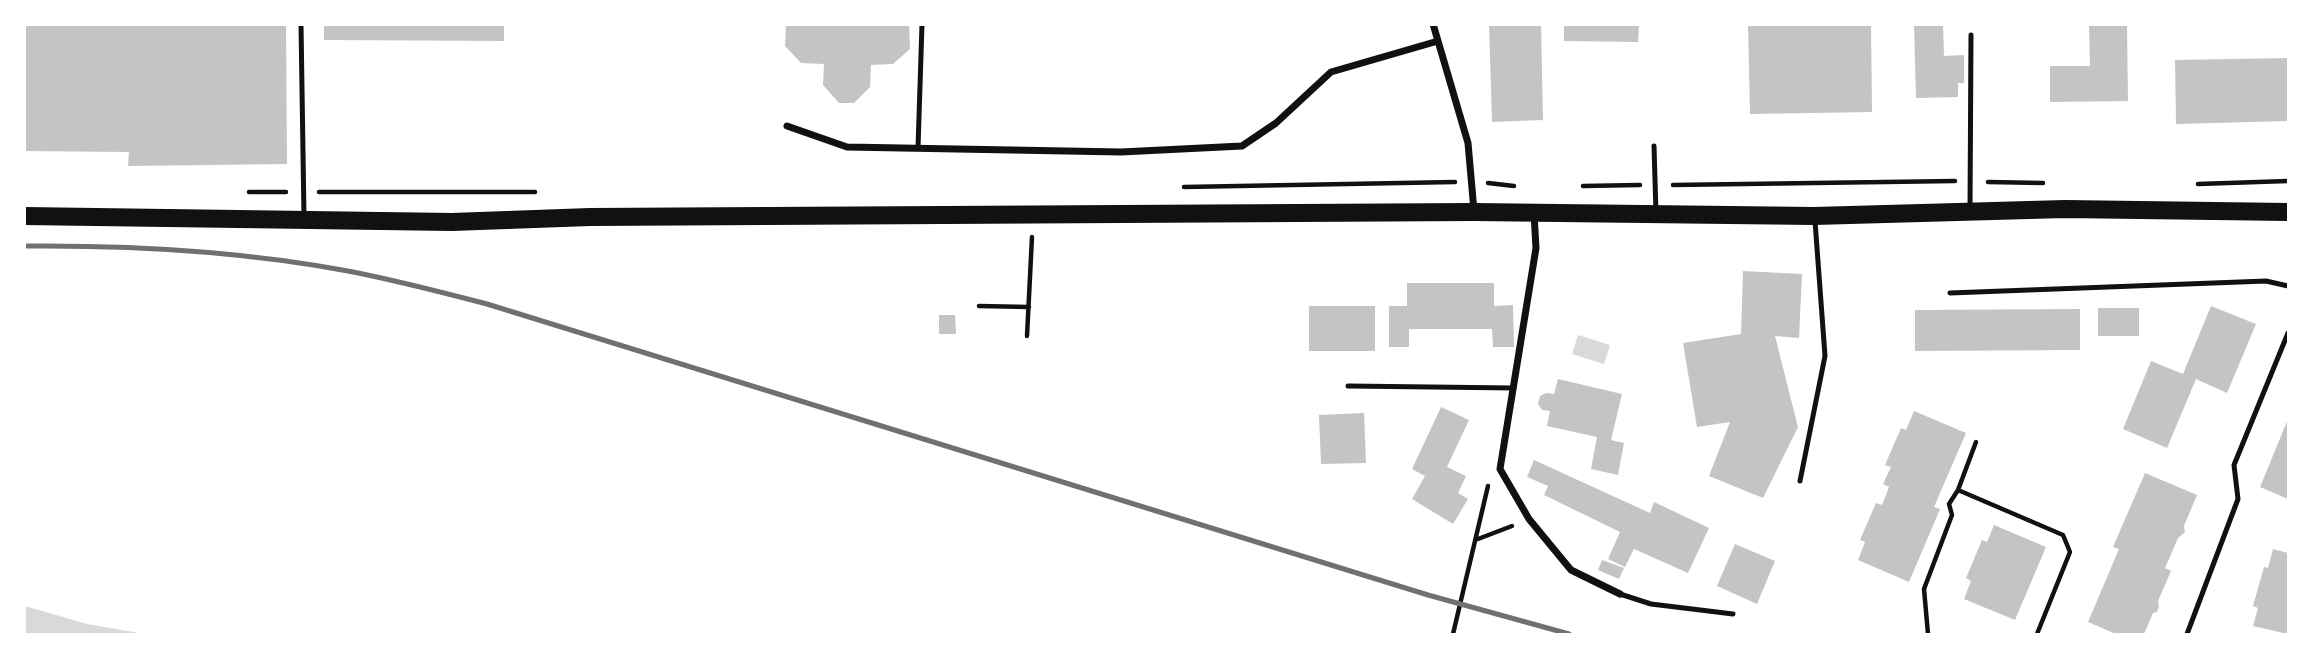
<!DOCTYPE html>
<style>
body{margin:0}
#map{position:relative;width:2313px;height:659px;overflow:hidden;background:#fff;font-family:Arial,sans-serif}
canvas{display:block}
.frame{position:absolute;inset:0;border:26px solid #fff;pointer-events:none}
</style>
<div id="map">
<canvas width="2313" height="659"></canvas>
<div class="frame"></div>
</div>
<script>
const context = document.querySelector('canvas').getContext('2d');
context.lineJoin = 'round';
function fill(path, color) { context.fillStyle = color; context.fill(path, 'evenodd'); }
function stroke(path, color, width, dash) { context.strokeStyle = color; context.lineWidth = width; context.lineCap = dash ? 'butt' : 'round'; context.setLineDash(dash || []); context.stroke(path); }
fill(new Path2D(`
 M 1578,335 L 1610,345 L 1604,364 L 1572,354 Z
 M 25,606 L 87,624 L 145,634 L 25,634 Z`), '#d9d9d9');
fill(new Path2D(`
 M 24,24 L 286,24 L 287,164 L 128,166 L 129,152 L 24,151 Z
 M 324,24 L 504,24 L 504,41 L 324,40 Z
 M 786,24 L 909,24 L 910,49 L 893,64 L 871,65 L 870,87 L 854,103 L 839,103 L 823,85 L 824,64 L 801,63 L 785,46 Z
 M 1489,24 L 1541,24 L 1543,120 L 1492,122 Z
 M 1564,24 L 1639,24 L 1638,42 L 1564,41 Z
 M 1748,24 L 1871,24 L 1872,112 L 1750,114 Z
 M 1914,24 L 1943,24 L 1944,56 L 1964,55 L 1964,83 L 1958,83 L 1958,97 L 1916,98 Z
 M 2089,26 L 2127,26 L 2128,101 L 2050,102 L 2050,66 L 2090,66 Z
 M 2288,58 L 2288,121 L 2176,124 L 2175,60 Z
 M 1743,271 L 1802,274 L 1799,338 L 1775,336 L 1798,427 L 1763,498 L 1709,476 L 1730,422 L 1697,427 L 1683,343 L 1741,334 Z
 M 1407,283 L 1494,283 L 1494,306 L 1513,305 L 1514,347 L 1493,347 L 1492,329 L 1409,329 L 1409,347 L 1389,347 L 1389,306 L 1407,306 Z
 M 1309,306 L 1375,306 L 1375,351 L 1309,351 Z
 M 2211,306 L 2256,324 L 2227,393 L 2196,379 L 2167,448 L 2123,429 L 2151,361 L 2183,374 Z
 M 2098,308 L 2139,308 L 2139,336 L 2098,336 Z
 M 2080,309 L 2080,350 L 1915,351 L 1915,310 Z
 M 939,315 L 955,315 L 956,334 L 939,334 Z
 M 1558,379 L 1622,394 L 1611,440 L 1624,443 L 1618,475 L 1591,469 L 1597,437 L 1547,426 L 1550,411 L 1542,410 L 1538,404 L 1540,396 L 1546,393 L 1554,394 Z
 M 1441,407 L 1469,420 L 1447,467 L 1466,476 L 1458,493 L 1468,499 L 1453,524 L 1412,499 L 1425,476 L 1412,469 Z
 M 1914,411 L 1966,433 L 1934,507 L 1940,509 L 1909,582 L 1858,560 L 1865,542 L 1860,540 L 1876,503 L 1882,505 L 1889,487 L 1883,484 L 1891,467 L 1885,465 L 1901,428 L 1906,430 Z
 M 1364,413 L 1366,463 L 1321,464 L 1319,415 Z
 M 2288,419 L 2288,499 L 2260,487 Z
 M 1534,460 L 1650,513 L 1654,502 L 1709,528 L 1688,573 L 1634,549 L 1625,567 L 1608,559 L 1620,532 L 1544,495 L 1548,486 L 1527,477 Z
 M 2145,473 L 2197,495 L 2184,526 L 2185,532 L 2178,538 L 2165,568 L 2171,571 L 2158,601 L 2159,606 L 2157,612 L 2153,613 L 2144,634 L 2116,634 L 2088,622 L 2119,549 L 2113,547 Z
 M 1994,525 L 2046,547 L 2015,620 L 1964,599 L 1971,581 L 1966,578 L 1982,540 L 1987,542 Z
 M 1735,544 L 1775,561 L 1757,604 L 1717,586 Z
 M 2273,549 L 2288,553 L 2288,634 L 2253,626 L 2258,608 L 2253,606 L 2264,567 L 2268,568 Z
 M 1602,560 L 1624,568 L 1619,579 L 1598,570 Z`), '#c4c4c4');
stroke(new Path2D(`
 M 1988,182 L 2043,183
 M 1488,183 L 1514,186
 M 2198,184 L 2288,181
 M 1673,185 L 1955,181
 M 1583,186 L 1640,185
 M 1184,187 L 1455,182
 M 249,192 L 286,192
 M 319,192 L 535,192
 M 979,306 L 1029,307
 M 1027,336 L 1032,237
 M 1958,490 L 2063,535 L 2070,552 L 2037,634
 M 1478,539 L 1512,526
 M 1453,634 L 1488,486
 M 1928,634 L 1924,589 L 1952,515 L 1949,504 L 1958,490 L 1976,442`), '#111', 4.5);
stroke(new Path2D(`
 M 301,24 L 304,216
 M 1654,146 L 1656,213
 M 918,148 L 922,24
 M 1970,210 L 1971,35
 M 1950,293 L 2266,281 L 2288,286
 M 1348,386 L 1514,388
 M 1800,481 L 1825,356 L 1815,221
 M 1620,594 L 1651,604 L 1733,614
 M 2187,634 L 2238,499 L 2234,465 L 2288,333`), '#111', 5);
stroke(new Path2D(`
 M 1433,24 L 1468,143 L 1474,211
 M 787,126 L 847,147 L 1121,152 L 1242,146 L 1276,123 L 1331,72 L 1438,41
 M 1534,214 L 1536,248 L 1500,469 L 1529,519 L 1571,570 L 1620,594`), '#111', 7);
stroke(new Path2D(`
 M 24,216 L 452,222 L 590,217 L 1474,212 L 1814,216 L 2065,209 L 2288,212`), '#111', 18);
stroke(new Path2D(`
 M 24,246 C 132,245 242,251 348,271 C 395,280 441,292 487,304 L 1428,595 L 1569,634`), '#707070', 5);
</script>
